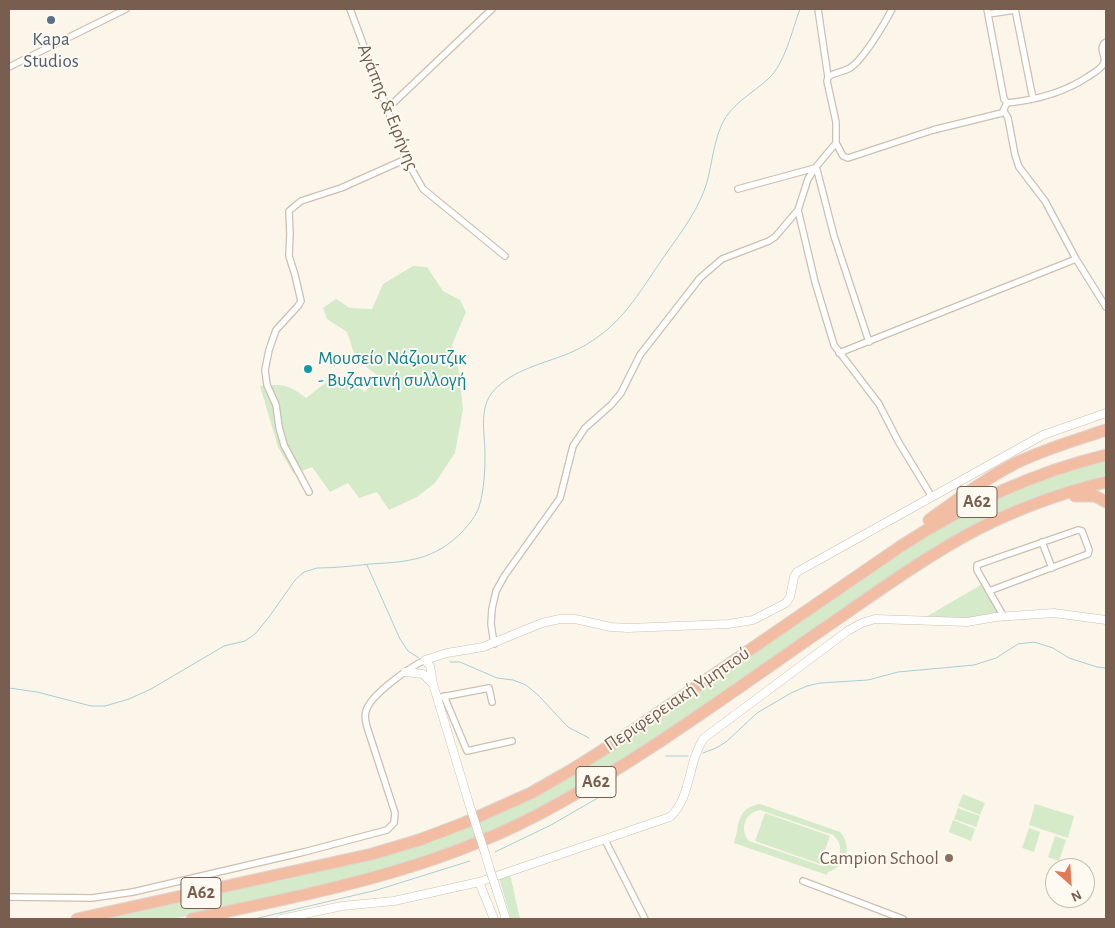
<!DOCTYPE html>
<meta charset="utf-8">
<style>
body{margin:0}
#map{position:relative;width:1115px;height:928px;overflow:hidden;background:#fcf6ea;font-family:"Alegreya Sans",sans-serif}
canvas{display:block}
.frame{position:absolute;inset:0;border:10px solid #775e4e;pointer-events:none}
.north{position:absolute;left:1045px;top:858px;width:50px;height:50px;box-sizing:border-box;background:#fefaf1;border:1px solid #c8bcb0;border-radius:50%;rotate:154deg;font-size:14px;font-weight:700;line-height:20px;text-align:center;color:#775e4e}
.north::after{content:'';display:block;margin:auto;width:18px;height:22px;background:#e07c55;clip-path:polygon(50% 0,100% 100%,50% 72%,0 100%)}
</style>
<div id="map">
<canvas width="1115" height="928"></canvas>
<div class="frame"></div>
<div class="north">N</div>
</div>
<script>
const context = document.querySelector('canvas').getContext('2d');
context.lineJoin = 'round';
function fill(path, color) { context.fillStyle = color; context.fill(path, 'evenodd'); }
function stroke(path, color, width, dash) { context.strokeStyle = color; context.lineWidth = width; context.lineCap = dash ? 'butt' : 'round'; context.setLineDash(dash || []); context.stroke(path); }
function write(font, color, halo, rows, align = 'center') {
  context.font = font + ' "Alegreya Sans",sans-serif'; context.lineWidth = 4; context.setLineDash([]); context.textBaseline = 'middle'; context.strokeStyle = halo; context.fillStyle = color; for (const [text, x, y, turn = 0] of rows) {
    context.save(); context.translate(x, y); context.rotate((+turn || 0) * Math.PI / 180); context.textAlign = isNaN(turn) ? turn : align; if (halo) context.strokeText(text, 0, 0); context.fillText(text, 0, 0); context.restore();
  }
}
fill(new Path2D(`
 M 413,266 L 427,267 L 443,291 L 460,300 L 466,312 L 452,345 L 459,372 L 463,409 L 455,453 L 435,483 L 417,497 L 389,510 L 377,492 L 359,498 L 348,483 L 330,492 L 312,467 L 294,474 L 278,447 L 260,386 C 283,384 288,384 306,398 L 337,374 L 365,392 L 378,376 L 356,359 L 347,332 L 327,319 L 323,308 L 336,299 L 350,308 L 372,309 L 383,284 Z
 M 1106,460 L 1106,475 L 1033,498 L 1002,511 L 558,801 L 463,845 L 330,885 L 173,919 L 104,919 L 292,878 L 393,854 L 457,832 L 520,803 L 932,533 C 964,515 995,497 1029,484 C 1054,475 1080,467 1106,460 Z
 M 984,583 L 998,612 L 976,619 L 926,617 Z
 M 963,794 L 985,803 L 980,815 L 958,806 Z
 M 760,804 L 840,832 C 853,847 847,866 828,872 L 827,875 L 734,843 C 740,826 735,808 760,804 ZM 760,810 L 833,835 C 847,848 839,865 822,866 L 749,841 C 739,830 745,812 760,810 Z
 M 1035,804 L 1074,816 L 1068,838 L 1029,825 Z
 M 958,808 L 980,816 L 976,827 L 954,819 Z
 M 765,813 L 830,836 L 820,864 L 755,841 Z
 M 953,820 L 975,829 L 971,841 L 949,832 Z
 M 1029,828 L 1040,832 L 1034,852 L 1022,848 Z
 M 1055,836 L 1066,840 L 1059,861 L 1048,857 Z
 M 510,874 L 520,919 L 511,919 L 499,878 Z`), '#d4eac9');
stroke(new Path2D(`
 M 367,565 L 400,639 L 408,651 L 419,658
 M 450,662 L 460,662 L 497,678 L 513,680 L 526,685 L 538,695 L 568,727 L 589,738
 M 9,688 L 37,692 L 91,706 L 105,706 L 129,699 L 151,689 L 224,646 L 245,641 L 255,634 L 269,617 L 295,580 L 304,572 L 317,568 C 335,568 352,566 370,564 C 408,562 435,560 463,531 C 469,524 476,516 479,507 C 484,491 485,471 485,454 C 485,435 479,411 491,394 C 508,372 538,365 562,356 C 579,350 595,340 608,329 C 630,310 645,284 661,261 C 676,239 694,217 704,191 C 712,170 712,146 722,124 C 732,103 752,94 768,79 C 785,64 792,30 800,9
 M 703,753 L 716,748 L 726,742 L 757,713 L 791,693 L 807,686 L 820,683 L 868,680 L 898,672 L 974,665 L 996,658 L 1018,644 L 1034,642 L 1053,648 L 1069,658 L 1097,667 L 1106,668
 M 666,756 L 688,756
 M 495,852 L 551,825 L 610,791
 M 254,919 L 377,890 L 470,861`), '#a5cdd7', 1);
const minor = new Path2D(`
 M 350,9 L 406,159 L 423,189 L 505,256
 M 818,9 L 828,77
 M 1015,9 L 1033,99
 M 988,14 L 1015,10
 M 9,67 L 126,9
 M 1007,103 C 1037,100 1064,93 1089,76 C 1094,73 1102,68 1104,63 C 1107,55 1097,49 1106,42
 M 387,109 L 492,9
 M 1004,111 L 1008,118 L 1015,155 L 1019,167 L 1045,201 L 1076,259 L 1106,307
 M 836,143 L 843,156 L 848,158 L 933,130 L 1002,113 L 1007,103 L 1004,99 L 987,9
 M 738,189 L 815,168 L 817,170 L 834,236 L 869,342
 M 798,210 L 815,282 L 834,345 L 879,404 L 898,441 L 932,497
 M 839,353 L 1076,259
 M 309,492 L 284,445 L 279,427 L 276,405 L 267,385 L 265,370 L 269,350 L 276,330 L 298,306 L 301,301 L 295,275 L 289,256 L 290,234 L 289,211 L 301,201 L 341,188 L 406,159
 M 1042,542 L 1052,568
 M 989,591 L 1088,554 L 1089,550 L 1082,531 L 1078,530 L 977,565 L 977,570 L 1004,617
 M 494,644 L 491,624 L 492,609 L 496,591 L 505,575 L 560,498 L 573,446 L 585,428 L 611,405 L 621,393 L 640,355 L 700,278 L 722,259 L 769,241 L 775,237 L 798,210 L 808,179 L 815,168 L 836,143 L 836,122 L 827,81 L 828,77 C 835,72 843,72 850,68 C 863,60 885,23 892,9
 M 444,696 L 467,751 L 512,741
 M 442,697 L 489,688 L 492,702
 M 605,840 L 645,919
 M 803,881 L 903,919
 M 9,897 L 92,898 L 133,892 L 304,852 L 387,830 L 394,823 L 395,813 L 367,727 C 366,722 364,717 366,711 C 370,695 410,667 425,660`);
const tertiary = new Path2D(`
 M 425,660 L 447,653 L 483,647 L 542,623 L 560,619 L 575,619 L 611,627 L 628,628 L 728,624 L 753,620 L 786,603 L 790,597 L 794,577 L 797,572 L 1043,435 L 1106,413
 M 425,660 L 430,666 L 433,684 L 471,810
 M 405,672 L 423,674 L 433,684
 M 485,853 L 490,870
 M 479,882 L 494,919
 M 494,882 L 506,919
 M 281,919 L 342,906 L 394,901 L 479,882 L 670,817 C 692,797 687,763 704,738 L 849,630 L 862,623 L 875,619 L 967,622 L 996,617 L 1054,613 L 1106,620`);
const motorway = new Path2D(`
 M 1075,496 L 1095,496 L 1106,502
 M 929,520 C 957,500 985,479 1016,463 C 1045,449 1076,440 1106,430
 M 77,919 L 372,854 L 419,840 L 464,823 L 531,793 L 573,769 L 614,743 L 901,546 C 964,505 1032,473 1106,455
 M 192,919 C 318,892 440,870 554,806 C 650,753 739,687 829,625 C 877,592 925,557 976,530 C 1017,509 1061,493 1106,482`);
stroke(minor, '#cebfb0', 8);
stroke(tertiary, '#cebfb0', 9);
stroke(motorway, '#dcd5d1', 13);
stroke(minor, '#fff', 5.5);
stroke(tertiary, '#fff', 8);
stroke(motorway, '#f3bda4', 11);
const tertiaryBridge = new Path2D(`
 M 471,810 L 485,853
 M 490,870 L 494,882`);
stroke(tertiaryBridge, '#cebfb0', 9, []);
stroke(tertiaryBridge, '#fff', 8);
for (const [x, y, r, color] of [
 [51,20,5,"#5c6f8a"],
 [308,369,5,"#0f9aa8"],
 [949,858,5,"#8d6e63"]
]) { const dot = new Path2D(); dot.arc(x, y, r, 0, 2 * Math.PI); context.fillStyle = color; context.fill(dot); stroke(dot, '#fefaf1', 2); }
for (const [x, y, w] of [
 [977,502,40],
 [596,782,40],
 [201,893,40]
]) { const box = new Path2D(); box.roundRect(x - w / 2, y - 15.5, w, 31, 4); context.fillStyle = '#fefaf1'; context.fill(box); stroke(box, '#775e4e', 1); }
write('bold 18px', '#775e4e', null, [
 ["Α62",977,502],
 ["Α62",596,782],
 ["Α62",201,893]
]);
write('19px', '#4e5e75', '#fefaf1', [
 ["Kapa",51,39],
 ["Studios",51,61]
]);
write('19px', '#775e4e', '#fefaf1', [
 ["Αγάπης & Ειρήνης",388,107,68],
 ["Περιφερειακή Υμηττού",677,699,-34]
]);
write('19px', '#0d838f', '#fefaf1', [
 ["Μουσείο Νάζιουτζικ",318,358],
 ["- Βυζαντινή συλλογή",318,380]
], 'left');
write('19px', '#785e54', '#fefaf1', [
 ["Campion School",939,858]
], 'right');
</script>
